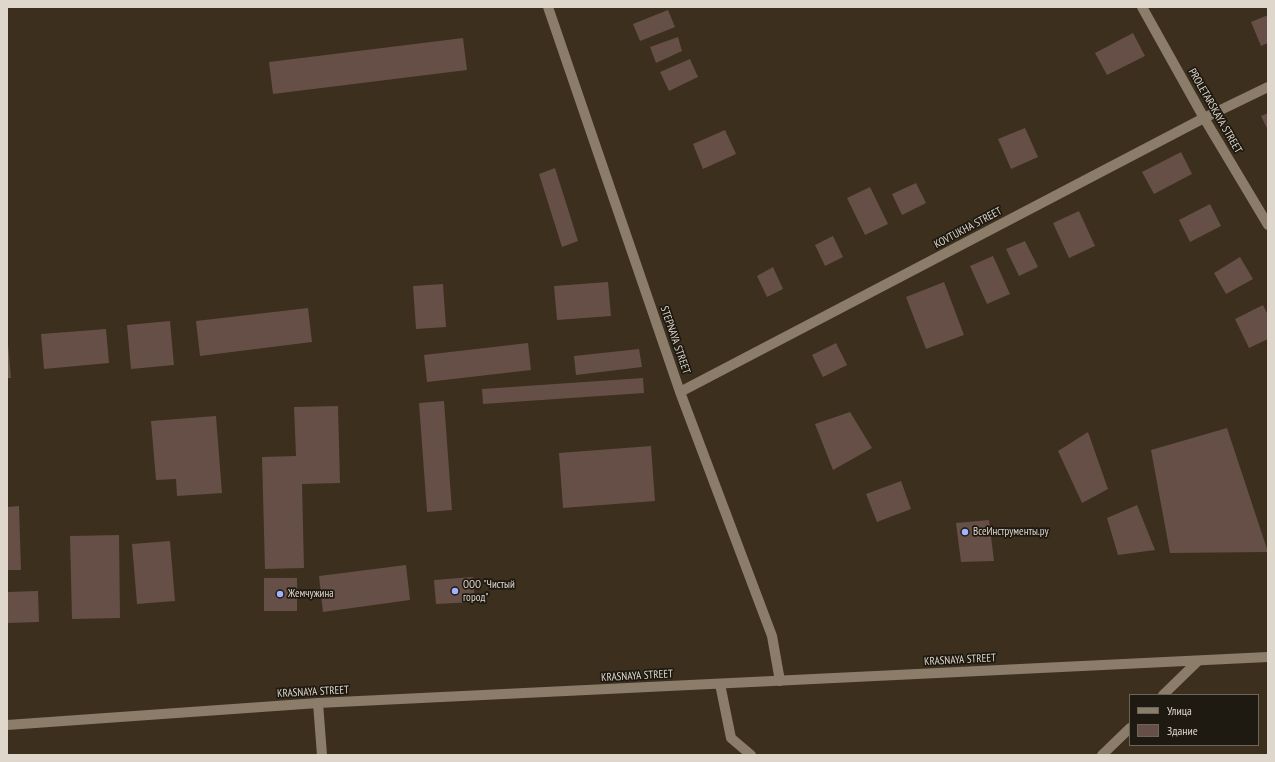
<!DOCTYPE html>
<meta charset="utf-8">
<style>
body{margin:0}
#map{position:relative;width:1275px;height:762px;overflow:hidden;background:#3c2f1e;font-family:"PT Sans Narrow",sans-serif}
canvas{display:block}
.frame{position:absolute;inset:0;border:8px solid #dfd7cc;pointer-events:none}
.legend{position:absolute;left:1129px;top:694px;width:130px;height:52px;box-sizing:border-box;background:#1e1911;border:1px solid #6b655c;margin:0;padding:5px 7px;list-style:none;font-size:12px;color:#dfd7cc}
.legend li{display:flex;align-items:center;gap:8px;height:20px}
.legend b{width:20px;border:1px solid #6b655c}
</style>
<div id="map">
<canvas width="1275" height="762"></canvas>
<div class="frame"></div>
<ul class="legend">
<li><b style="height:5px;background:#8b7d69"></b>Улица</li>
<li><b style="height:11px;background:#664f46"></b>Здание</li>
</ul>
</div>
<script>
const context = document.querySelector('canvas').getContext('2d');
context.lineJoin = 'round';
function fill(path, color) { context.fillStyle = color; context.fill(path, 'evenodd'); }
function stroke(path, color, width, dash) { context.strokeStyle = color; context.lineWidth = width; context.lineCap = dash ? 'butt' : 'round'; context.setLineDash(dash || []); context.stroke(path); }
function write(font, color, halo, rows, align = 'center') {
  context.font = font + ' "PT Sans Narrow",sans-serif'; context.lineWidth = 3.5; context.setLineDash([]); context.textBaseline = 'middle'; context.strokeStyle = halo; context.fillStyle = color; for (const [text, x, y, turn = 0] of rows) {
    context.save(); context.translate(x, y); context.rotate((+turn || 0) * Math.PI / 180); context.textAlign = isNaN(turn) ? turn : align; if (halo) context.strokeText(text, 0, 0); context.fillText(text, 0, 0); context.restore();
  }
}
fill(new Path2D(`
 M 668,10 L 675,27 L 640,41 L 633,24 Z
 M 1268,15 L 1268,43 L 1261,46 L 1251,22 Z
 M 1133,33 L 1145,56 L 1107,75 L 1095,53 Z
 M 678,37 L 682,51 L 656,63 L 650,47 Z
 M 463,38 L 467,70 L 273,94 L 269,62 Z
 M 690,59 L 698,77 L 669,91 L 660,72 Z
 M 1268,113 L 1268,130 L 1261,116 Z
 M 1025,128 L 1038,157 L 1011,169 L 998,139 Z
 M 725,130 L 736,154 L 703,169 L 693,144 Z
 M 1181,152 L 1192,174 L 1154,194 L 1142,172 Z
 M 555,168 L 578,241 L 562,247 L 539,174 Z
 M 916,183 L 926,203 L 902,215 L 892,194 Z
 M 870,187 L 888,224 L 865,235 L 847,198 Z
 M 1210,204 L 1221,226 L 1190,242 L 1179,220 Z
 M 1079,211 L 1095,246 L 1069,258 L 1053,223 Z
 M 833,236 L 843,257 L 825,266 L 815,245 Z
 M 1025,241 L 1038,267 L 1019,276 L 1006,249 Z
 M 993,256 L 1010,294 L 987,304 L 970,266 Z
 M 1240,257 L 1253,279 L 1226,294 L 1214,273 Z
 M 773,267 L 783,289 L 767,297 L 757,276 Z
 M 608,282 L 611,316 L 557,320 L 554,286 Z
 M 944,282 L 964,335 L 926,349 L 906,297 Z
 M 443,284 L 446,327 L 416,329 L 413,286 Z
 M 1263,305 L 1268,315 L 1268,339 L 1249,348 L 1235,319 Z
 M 308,308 L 312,342 L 200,356 L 196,321 Z
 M 170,321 L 174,365 L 131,369 L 127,325 Z
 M 106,329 L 109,363 L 44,369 L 41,334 Z
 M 528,343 L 531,370 L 427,382 L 424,355 Z
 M 836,343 L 847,365 L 823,377 L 812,355 Z
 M 7,344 L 8,344 L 11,378 L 7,378 Z
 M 639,349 L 642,367 L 576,375 L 574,356 Z
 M 643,378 L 644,393 L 483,404 L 482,389 Z
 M 444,401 L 452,510 L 427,512 L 419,403 Z
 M 338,406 L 340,483 L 302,484 L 304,568 L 265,569 L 262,457 L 296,456 L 294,407 Z
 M 850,412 L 872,448 L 833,470 L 815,424 Z
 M 216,416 L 222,493 L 177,496 L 176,479 L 156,480 L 151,421 Z
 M 1227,428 L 1268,552 L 1170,553 L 1151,450 Z
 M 1088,432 L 1108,489 L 1082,503 L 1058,451 Z
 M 651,446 L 655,501 L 563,508 L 559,453 Z
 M 901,481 L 911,509 L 877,522 L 866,494 Z
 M 1137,505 L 1155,550 L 1118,555 L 1107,518 Z
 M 19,506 L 21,570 L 7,570 L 7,507 Z
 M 989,520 L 994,561 L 961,562 L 956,523 Z
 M 119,535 L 120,618 L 72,619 L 70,536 Z
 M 170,541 L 175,601 L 137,604 L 132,544 Z
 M 406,565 L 410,600 L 323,612 L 319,576 Z
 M 473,577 L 475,602 L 436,604 L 434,580 Z
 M 264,578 L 297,578 L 297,611 L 264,611 Z
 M 38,591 L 39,622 L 7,623 L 7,592 Z`), '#664f46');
stroke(new Path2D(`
 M 1163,695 L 1198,661
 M 318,703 L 322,755
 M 1102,755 L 1130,728`), '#8b7d69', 10);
stroke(new Path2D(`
 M 548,7 L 680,392 L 772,636 L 780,681
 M 680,392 L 1204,118 L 1268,87
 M 720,684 L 731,738 L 751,755`), '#8b7d69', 10);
stroke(new Path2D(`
 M 1142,7 L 1204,118 L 1268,225
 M 7,725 L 318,703 L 1268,657`), '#8b7d69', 10);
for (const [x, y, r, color] of [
 [965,532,4,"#a2b2fd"],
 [455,591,4,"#a2b2fd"],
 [280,594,4,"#a2b2fd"]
]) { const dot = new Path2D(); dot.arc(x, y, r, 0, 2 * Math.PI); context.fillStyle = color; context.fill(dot); stroke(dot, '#1e1911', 1.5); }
write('11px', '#dfd7cc', '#1e1911', [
 ["PROLETARSKAYA STREET",1215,111,60],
 ["KOVTUKHA STREET",968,228,-28],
 ["STEPNAYA STREET",675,340,71],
 ["KRASNAYA STREET",960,660,-3],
 ["KRASNAYA STREET",637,676,-3],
 ["KRASNAYA STREET",313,692,-3]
]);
write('11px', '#dfd7cc', '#1e1911', [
 ["ВсеИнструменты.ру",973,532],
 ["ООО \"Чистый",463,585],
 ["город\"",463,598],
 ["Жемчужина",288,594]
], 'left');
</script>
